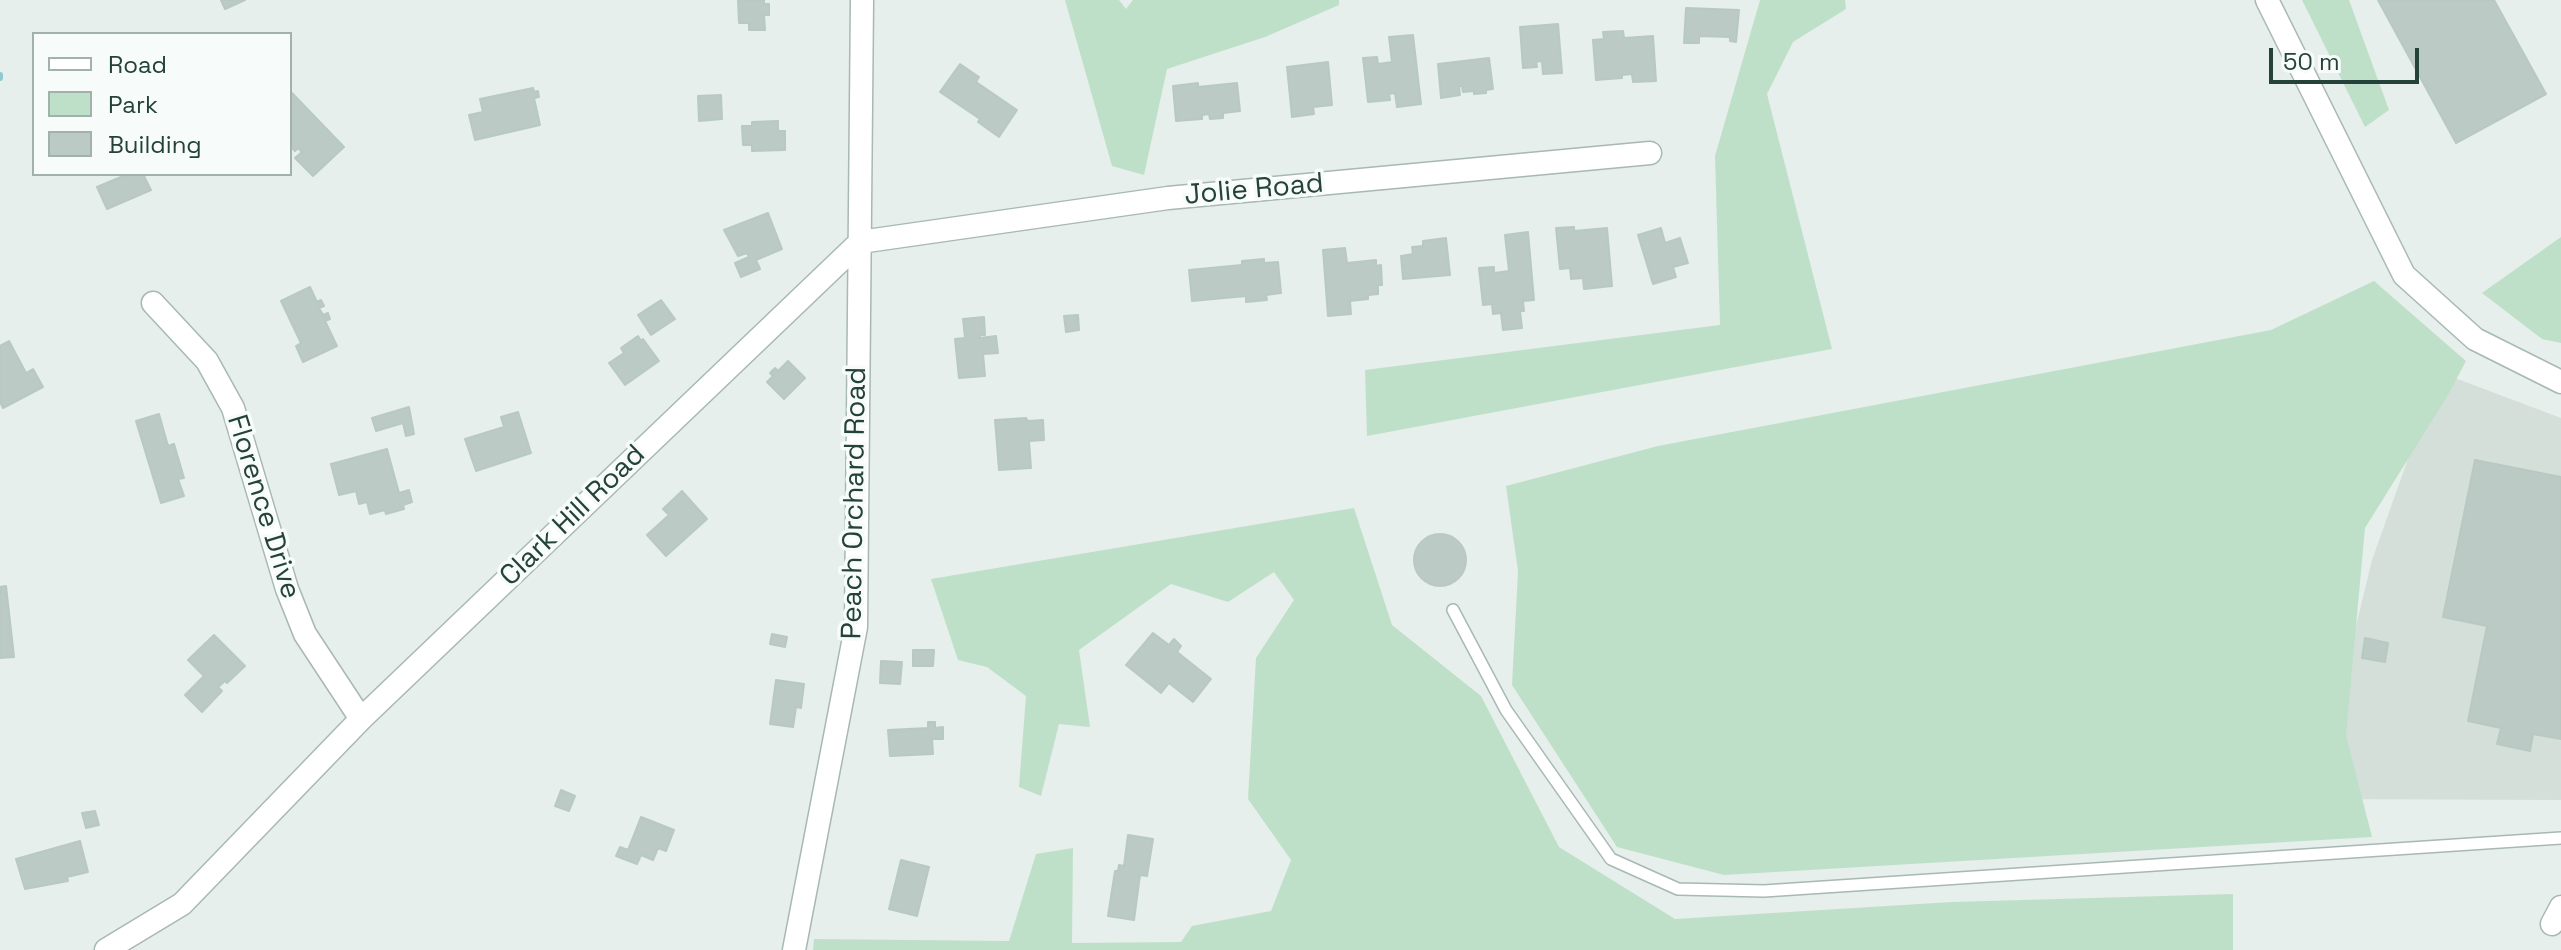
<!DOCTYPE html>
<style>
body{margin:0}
#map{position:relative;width:2561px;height:950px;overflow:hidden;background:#e6efeb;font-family:"Space Grotesk",sans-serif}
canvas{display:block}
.legend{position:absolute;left:32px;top:32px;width:260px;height:144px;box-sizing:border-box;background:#f7fbf9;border:2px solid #a3b1ad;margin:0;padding:10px 14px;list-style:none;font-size:24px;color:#24423a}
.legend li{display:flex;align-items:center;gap:16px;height:40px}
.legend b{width:40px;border:2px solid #a3b1ad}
.scale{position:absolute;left:2269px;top:48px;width:150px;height:36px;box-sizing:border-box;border:4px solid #24423a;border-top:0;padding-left:10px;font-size:24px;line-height:28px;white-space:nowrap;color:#24423a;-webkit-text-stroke:6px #f7fbf9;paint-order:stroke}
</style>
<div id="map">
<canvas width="2561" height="950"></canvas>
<ul class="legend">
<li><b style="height:10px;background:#fff"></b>Road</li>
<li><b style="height:22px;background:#bfe0c8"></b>Park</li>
<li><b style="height:22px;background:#bbcac4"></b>Building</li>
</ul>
<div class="scale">50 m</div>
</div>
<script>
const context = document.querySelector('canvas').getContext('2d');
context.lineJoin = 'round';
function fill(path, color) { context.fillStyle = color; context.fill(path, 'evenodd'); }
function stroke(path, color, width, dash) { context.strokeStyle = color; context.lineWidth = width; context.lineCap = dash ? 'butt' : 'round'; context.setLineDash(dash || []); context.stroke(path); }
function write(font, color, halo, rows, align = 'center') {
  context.font = font + ' "Space Grotesk",sans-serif'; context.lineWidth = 7; context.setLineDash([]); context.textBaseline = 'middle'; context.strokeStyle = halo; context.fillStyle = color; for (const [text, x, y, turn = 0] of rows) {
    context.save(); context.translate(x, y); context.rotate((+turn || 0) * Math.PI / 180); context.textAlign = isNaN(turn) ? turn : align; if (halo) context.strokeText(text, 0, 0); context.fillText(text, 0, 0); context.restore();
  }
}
fill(new Path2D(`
 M 2439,372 L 2561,418 L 2561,800 L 2314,799 L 2372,560 Z`), '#d4dfda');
fill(new Path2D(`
 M 1065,0 L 1119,0 L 1126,9 L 1133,0 L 1339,0 L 1339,5 L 1265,37 L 1167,69 L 1144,175 L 1112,166 Z
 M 1760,0 L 1845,0 L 1846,9 L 1793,42 L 1767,94 L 1832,349 L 1367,436 L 1365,370 L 1720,325 L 1715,156 Z
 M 2302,0 L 2349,0 L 2389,110 L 2365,127 Z
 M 2561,237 L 2561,343 L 2542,339 L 2482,293 Z
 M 2374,281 L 2466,361 L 2448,395 L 2365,528 L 2346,735 L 2372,837 L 1724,875 L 1617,847 L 1512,685 L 1518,571 L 1506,486 L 1658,446 L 2271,330 Z
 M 1354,508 L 1392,625 L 1481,696 L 1559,847 L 1675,919 L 1952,902 L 2233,894 L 2233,950 L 813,950 L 814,939 L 1009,941 L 1036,854 L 1073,848 L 1072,943 L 1181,942 L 1192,926 L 1271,911 L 1291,860 L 1248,799 L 1256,658 L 1294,600 L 1274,572 L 1228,602 L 1171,584 L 1079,650 L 1090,727 L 1059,724 L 1041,796 L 1019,787 L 1026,696 L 987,667 L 958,660 L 931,579 Z`), '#bfe0c8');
stroke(new Path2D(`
 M 0,75 L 0,78`), '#8ec9d4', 6);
const building = new Path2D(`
 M 221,0 L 245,0 L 225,9 Z
 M 738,0 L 764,0 L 764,4 L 769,4 L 769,15 L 764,15 L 765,30 L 749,30 L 749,23 L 739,23 Z
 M 2378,0 L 2494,0 L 2546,94 L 2456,143 Z
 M 1686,8 L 1739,10 L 1736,42 L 1730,41 L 1730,37 L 1699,36 L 1699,43 L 1684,43 Z
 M 1558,24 L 1562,73 L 1543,74 L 1542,61 L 1536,62 L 1537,67 L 1523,68 L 1520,27 Z
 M 1623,31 L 1624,38 L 1653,36 L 1656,81 L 1633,82 L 1632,74 L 1622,75 L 1622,78 L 1596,80 L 1593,40 L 1604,39 L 1603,32 Z
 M 1413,35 L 1421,104 L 1397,107 L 1395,93 L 1389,94 L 1390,100 L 1368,102 L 1363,58 L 1377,57 L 1378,64 L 1392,62 L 1389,37 Z
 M 1489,58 L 1493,89 L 1486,90 L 1486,93 L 1474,94 L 1474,91 L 1463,92 L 1462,86 L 1459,86 L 1460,95 L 1441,98 L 1438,64 Z
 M 1328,62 L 1332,105 L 1313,107 L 1314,114 L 1292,117 L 1287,67 Z
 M 960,64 L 979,77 L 976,82 L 1017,110 L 999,137 L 978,122 L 980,119 L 940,92 Z
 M 1198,83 L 1198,87 L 1237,83 L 1240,111 L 1223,113 L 1223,118 L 1210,119 L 1209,114 L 1202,115 L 1202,119 L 1176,121 L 1173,86 Z
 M 533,88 L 534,92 L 538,91 L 539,97 L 534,98 L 540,125 L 475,140 L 469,115 L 483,112 L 480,99 Z
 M 291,92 L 344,147 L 313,176 L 295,158 L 302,152 L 298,148 L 295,151 L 290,146 Z
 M 721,95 L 722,119 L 699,121 L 698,96 Z
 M 778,121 L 778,131 L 785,131 L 785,150 L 752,151 L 752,145 L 743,145 L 742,126 L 752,126 L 752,122 Z
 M 128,174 L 143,174 L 151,190 L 107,209 L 97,187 Z
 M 768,213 L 782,249 L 756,260 L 760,269 L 741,277 L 735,263 L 749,257 L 747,253 L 738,256 L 724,230 Z
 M 1574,227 L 1574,231 L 1607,228 L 1612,286 L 1584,289 L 1583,278 L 1571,279 L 1570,268 L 1560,269 L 1556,228 Z
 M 1661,228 L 1665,243 L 1680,238 L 1688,263 L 1673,267 L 1676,277 L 1653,284 L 1638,235 Z
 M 1528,232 L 1534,300 L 1523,301 L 1524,311 L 1520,311 L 1522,328 L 1503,330 L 1501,313 L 1493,314 L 1492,304 L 1483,305 L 1479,268 L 1494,267 L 1494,273 L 1509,271 L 1505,235 Z
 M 1446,238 L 1450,275 L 1403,279 L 1401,256 L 1413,254 L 1412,247 L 1423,246 L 1423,241 Z
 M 1345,248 L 1347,263 L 1376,260 L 1376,266 L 1381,265 L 1382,285 L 1378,285 L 1378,294 L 1368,295 L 1368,299 L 1350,301 L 1351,314 L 1328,316 L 1323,250 Z
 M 1264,259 L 1264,263 L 1278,262 L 1281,293 L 1266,295 L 1267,300 L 1246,302 L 1246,296 L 1192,301 L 1189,270 L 1242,265 L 1242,261 Z
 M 310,287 L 317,302 L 321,300 L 324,306 L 319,308 L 323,315 L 328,313 L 330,319 L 325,321 L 337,346 L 303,362 L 296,346 L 301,343 L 281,301 Z
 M 661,300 L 675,319 L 651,335 L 638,315 Z
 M 1078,315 L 1079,330 L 1066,332 L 1064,316 Z
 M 984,317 L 985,335 L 980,335 L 980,338 L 996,336 L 998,353 L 983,354 L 985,376 L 959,378 L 955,339 L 965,338 L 963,319 Z
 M 638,336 L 641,341 L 643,339 L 659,361 L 625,385 L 609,363 L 624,353 L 621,348 Z
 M 9,341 L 26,373 L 33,369 L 43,387 L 3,408 L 0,402 L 0,346 Z
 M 788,361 L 805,378 L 784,399 L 767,382 L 773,376 L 770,373 L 775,368 L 778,371 Z
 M 409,407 L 414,434 L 406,436 L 403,423 L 376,431 L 372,418 Z
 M 518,412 L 531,453 L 476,471 L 465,439 L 504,427 L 501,417 Z
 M 159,414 L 168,446 L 174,444 L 184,478 L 178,479 L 184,496 L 161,503 L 136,421 Z
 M 1026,418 L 1028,421 L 1043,420 L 1044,440 L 1029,441 L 1031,468 L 999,470 L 995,420 Z
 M 387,449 L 399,493 L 409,490 L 412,502 L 403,505 L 404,509 L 386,514 L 385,510 L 370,514 L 367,502 L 359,504 L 356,491 L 339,495 L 331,464 Z
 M 2475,460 L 2561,477 L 2561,739 L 2533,734 L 2530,751 L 2497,744 L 2501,728 L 2468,721 L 2487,626 L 2443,617 Z
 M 682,491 L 707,519 L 666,556 L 647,535 L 669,515 L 663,509 Z
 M1414 560a26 26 0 1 1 52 0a26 26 0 1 1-52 0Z
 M 6,586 L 14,657 L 0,658 L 0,587 Z
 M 1153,633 L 1169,645 L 1174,639 L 1181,646 L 1177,652 L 1211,679 L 1193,702 L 1169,683 L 1161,693 L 1126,665 Z
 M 772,634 L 787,637 L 785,647 L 770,644 Z
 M 214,635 L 245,666 L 227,683 L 225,681 L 218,687 L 222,691 L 202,712 L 185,695 L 204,676 L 188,660 Z
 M 2365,638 L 2388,643 L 2385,662 L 2362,658 Z
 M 913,650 L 934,650 L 933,666 L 913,666 Z
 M 881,661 L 902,662 L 900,684 L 880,683 Z
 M 776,680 L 804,684 L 801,708 L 796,707 L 793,727 L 770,724 Z
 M 928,722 L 935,722 L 935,728 L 943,727 L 943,739 L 932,739 L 933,754 L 890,756 L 888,730 L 928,728 Z
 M 561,790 L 575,796 L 569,811 L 555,806 Z
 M 95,811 L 99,825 L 86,828 L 82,813 Z
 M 641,817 L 674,830 L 666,851 L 658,848 L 653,860 L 641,855 L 637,864 L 616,856 L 620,847 L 628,850 Z
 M 1128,835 L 1153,839 L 1147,876 L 1140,875 L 1134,920 L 1108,916 L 1115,871 L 1118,871 L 1119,865 L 1124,866 Z
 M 80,841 L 88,872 L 67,877 L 68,881 L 25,889 L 16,859 Z
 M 901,860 L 929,867 L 917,916 L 889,909 Z`);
fill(building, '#bbcac4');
stroke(building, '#b8c9c2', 2);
const lane = new Path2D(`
 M 1453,610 L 1506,710 L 1611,859 L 1678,889 L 1764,891 L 2561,838`);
const street = new Path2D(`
 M 2267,0 L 2404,275 L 2475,339 L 2561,382
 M 860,242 L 1168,198 L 1650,153
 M 153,303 L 207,361 L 233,408 L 287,589 L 305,634 L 361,719
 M 2552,924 L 2561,907
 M 106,950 L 182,904 L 361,719 L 860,242
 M 794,950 L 856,627 L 862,0`);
stroke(lane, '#a8b8b2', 14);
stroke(street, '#a8b8b2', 25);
stroke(lane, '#fff', 11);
stroke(street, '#fff', 22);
write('28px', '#24423a', '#f7fbf9', [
 ["Jolie Road",1254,190,-5],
 ["Peach Orchard Road",855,503,-89],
 ["Florence Drive",263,507,73],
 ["Clark Hill Road",573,516,-44]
]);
</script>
